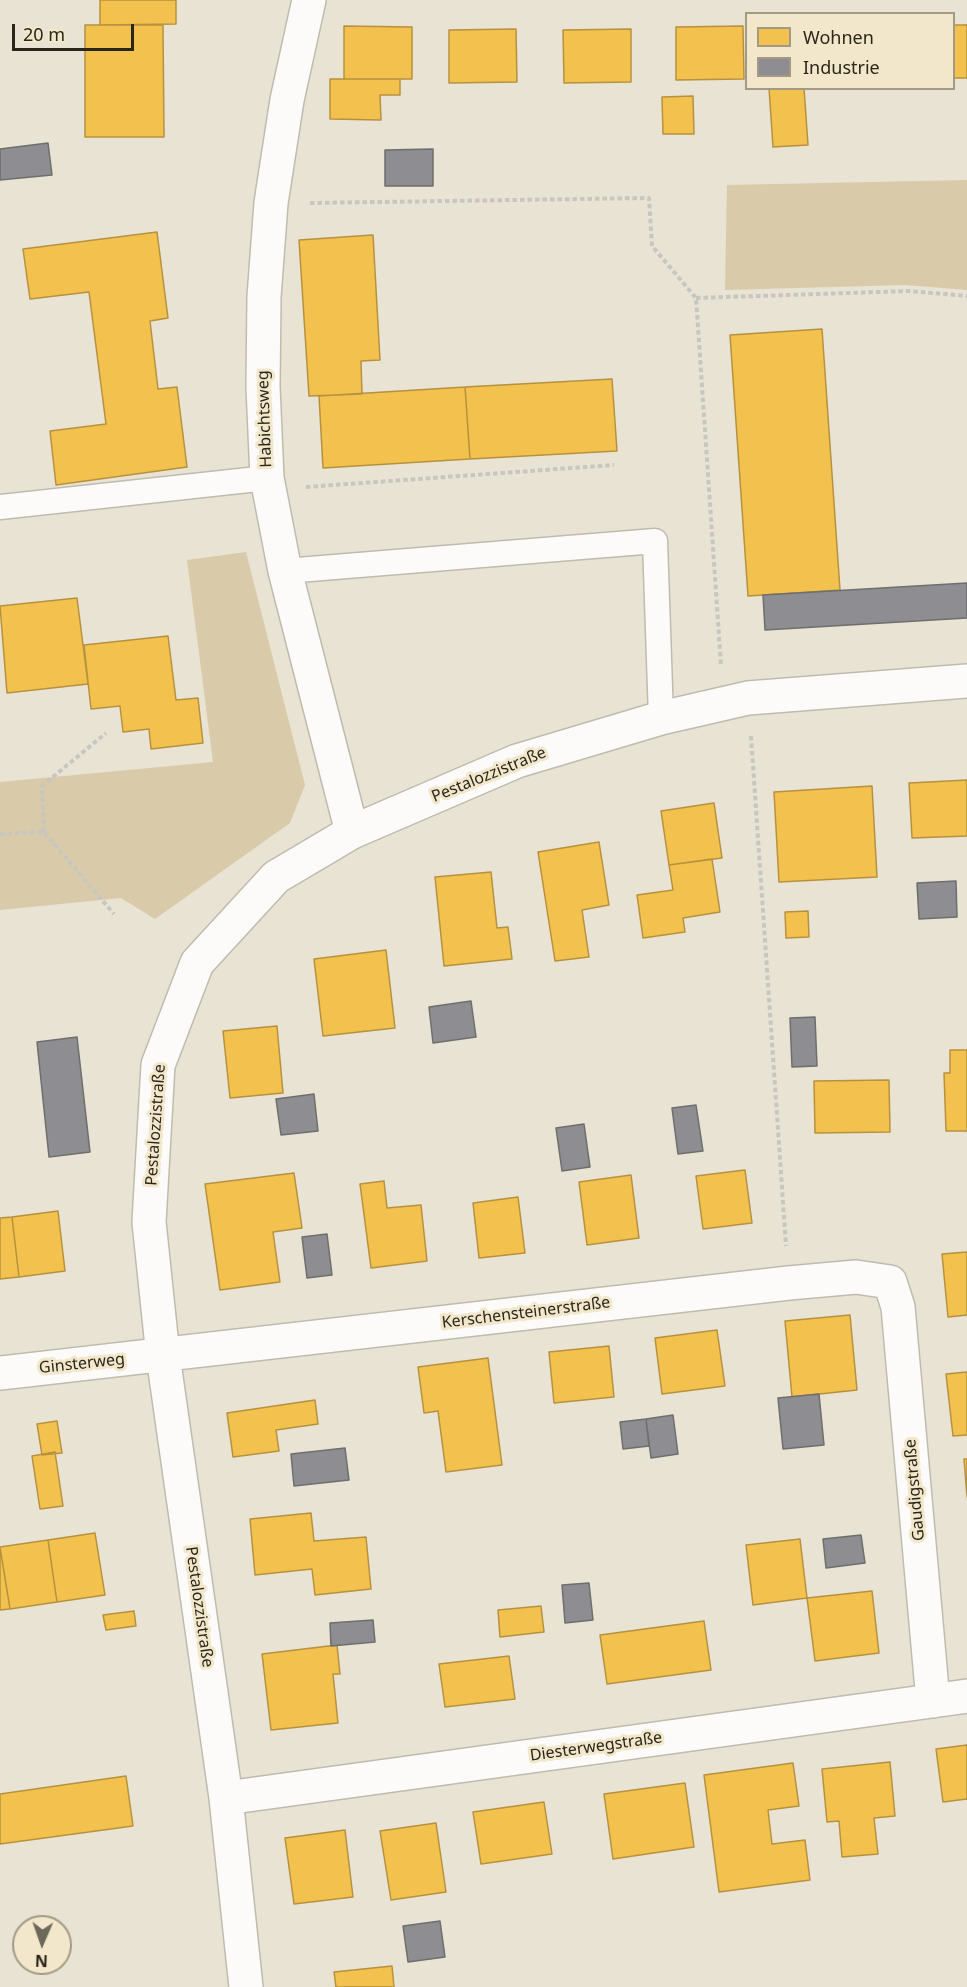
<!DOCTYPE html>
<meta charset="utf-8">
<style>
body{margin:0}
#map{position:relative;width:967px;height:1987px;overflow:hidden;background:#e9e3d4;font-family:"Noto Sans",sans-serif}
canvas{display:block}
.legend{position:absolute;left:745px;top:12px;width:210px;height:78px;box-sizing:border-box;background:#f2e7cb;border:2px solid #a29a85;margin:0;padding:8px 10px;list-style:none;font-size:18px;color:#2a261b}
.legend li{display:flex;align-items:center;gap:12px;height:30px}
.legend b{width:30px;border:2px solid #a29a85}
.north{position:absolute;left:12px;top:1915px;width:60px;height:60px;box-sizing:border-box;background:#f2e7cb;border:2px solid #a29a85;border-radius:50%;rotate:182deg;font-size:16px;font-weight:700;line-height:24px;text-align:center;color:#2a261b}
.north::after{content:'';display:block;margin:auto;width:21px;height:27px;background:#6d685c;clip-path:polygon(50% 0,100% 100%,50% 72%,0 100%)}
.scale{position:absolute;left:12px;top:24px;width:122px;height:27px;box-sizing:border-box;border:3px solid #2a261b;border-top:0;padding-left:8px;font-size:18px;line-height:21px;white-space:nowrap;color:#2a261b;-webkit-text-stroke:4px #f2e7cb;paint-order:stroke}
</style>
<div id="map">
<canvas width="967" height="1987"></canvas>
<ul class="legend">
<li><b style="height:16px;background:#f2c14e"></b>Wohnen</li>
<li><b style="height:16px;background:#8d8d92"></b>Industrie</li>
</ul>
<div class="north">N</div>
<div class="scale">20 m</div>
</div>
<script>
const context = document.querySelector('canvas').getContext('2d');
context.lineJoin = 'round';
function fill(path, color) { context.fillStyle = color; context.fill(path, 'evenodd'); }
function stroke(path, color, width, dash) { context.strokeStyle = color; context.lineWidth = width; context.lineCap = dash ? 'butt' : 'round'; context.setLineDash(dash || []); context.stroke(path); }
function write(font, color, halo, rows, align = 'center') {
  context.font = font + ' "Noto Sans",sans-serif'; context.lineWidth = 6; context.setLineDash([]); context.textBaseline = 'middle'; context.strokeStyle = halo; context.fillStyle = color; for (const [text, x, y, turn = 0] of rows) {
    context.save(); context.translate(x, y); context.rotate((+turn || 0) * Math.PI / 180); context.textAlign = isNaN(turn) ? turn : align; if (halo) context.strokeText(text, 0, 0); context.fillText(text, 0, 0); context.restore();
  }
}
fill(new Path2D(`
 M 967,180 L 967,290 L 905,285 L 725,290 L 727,185 Z
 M 246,552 L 305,785 L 290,823 L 155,919 L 121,898 L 0,910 L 0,782 L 213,762 L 187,560 Z`), '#d9cba9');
const homes = new Path2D(`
 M 100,0 L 176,0 L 176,24 L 100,25 Z
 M 85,25 L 163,25 L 164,137 L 85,137 Z
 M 954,25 L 967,25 L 967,78 L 954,78 Z
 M 344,26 L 412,27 L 412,79 L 344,79 Z
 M 743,26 L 744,79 L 676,80 L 676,27 Z
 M 516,29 L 517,82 L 449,83 L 449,30 Z
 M 631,29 L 631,82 L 564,83 L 563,30 Z
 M 330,79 L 400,79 L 400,95 L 380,95 L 381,120 L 330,119 Z
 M 769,88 L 804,88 L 808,145 L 773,147 Z
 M 693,96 L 694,134 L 663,134 L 662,97 Z
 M 157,232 L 168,318 L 150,321 L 158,389 L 177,387 L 187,467 L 56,485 L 50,431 L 106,424 L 89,292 L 30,299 L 23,249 Z
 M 373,235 L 380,360 L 361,361 L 362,394 L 309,396 L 299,240 Z
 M 822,329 L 840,590 L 748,596 L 730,335 Z
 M 612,379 L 617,451 L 470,459 L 465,387 Z
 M 465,387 L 470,459 L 323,468 L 319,396 Z
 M 77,598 L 88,684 L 7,693 L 0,606 Z
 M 168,636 L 176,700 L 198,698 L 203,743 L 151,749 L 149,729 L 123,732 L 120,706 L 91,709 L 84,645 Z
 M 967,780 L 967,836 L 912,838 L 909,783 Z
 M 872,786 L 877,877 L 779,882 L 774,792 Z
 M 714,803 L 722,858 L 669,865 L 661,811 Z
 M 599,842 L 609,905 L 582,910 L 589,957 L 555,961 L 538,852 Z
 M 712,859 L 720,912 L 683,918 L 685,932 L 643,938 L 637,895 L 673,890 L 669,865 Z
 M 491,872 L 497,928 L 508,927 L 512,959 L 444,966 L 435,877 Z
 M 808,911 L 809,937 L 786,938 L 785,912 Z
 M 386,950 L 395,1028 L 323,1036 L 314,959 Z
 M 277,1026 L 283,1093 L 230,1098 L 223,1031 Z
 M 950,1050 L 967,1050 L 967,1131 L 946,1131 L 944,1073 L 950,1073 Z
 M 889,1080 L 890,1132 L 815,1133 L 814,1081 Z
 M 745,1170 L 752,1223 L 703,1229 L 696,1176 Z
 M 294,1173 L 302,1228 L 273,1232 L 280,1282 L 220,1290 L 205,1184 Z
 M 631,1175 L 639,1238 L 587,1245 L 579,1182 Z
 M 384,1181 L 387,1208 L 421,1205 L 427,1261 L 371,1268 L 360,1184 Z
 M 518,1197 L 525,1253 L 479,1258 L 473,1203 Z
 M 58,1211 L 65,1271 L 19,1277 L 12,1217 Z
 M 12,1217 L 19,1277 L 0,1279 L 0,1218 Z
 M 967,1252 L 967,1315 L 948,1317 L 942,1254 Z
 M 850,1315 L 857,1390 L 792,1397 L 785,1321 Z
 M 717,1330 L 725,1386 L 662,1394 L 655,1338 Z
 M 609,1346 L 614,1397 L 554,1403 L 549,1352 Z
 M 488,1358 L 502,1465 L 446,1472 L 438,1411 L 424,1413 L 418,1367 Z
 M 967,1372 L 967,1435 L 953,1436 L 946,1374 Z
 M 315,1400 L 318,1424 L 276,1430 L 279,1451 L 233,1457 L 227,1413 Z
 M 57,1421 L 62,1453 L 42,1455 L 37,1424 Z
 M 55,1452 L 63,1506 L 40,1509 L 32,1456 Z
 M 964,1459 L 967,1459 L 967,1497 Z
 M 311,1513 L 314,1541 L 366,1537 L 371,1589 L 315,1595 L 312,1569 L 255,1575 L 250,1519 Z
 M 95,1533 L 105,1595 L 57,1602 L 48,1540 Z
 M 800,1539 L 807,1598 L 753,1605 L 746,1545 Z
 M 48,1540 L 57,1602 L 10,1609 L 0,1547 Z
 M 0,1547 L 10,1609 L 0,1610 Z
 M 872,1591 L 879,1653 L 815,1661 L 807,1598 Z
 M 541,1606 L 544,1632 L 500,1637 L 498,1610 Z
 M 134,1611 L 136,1626 L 106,1630 L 103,1615 Z
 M 704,1621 L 711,1670 L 607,1684 L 600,1635 Z
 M 337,1645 L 340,1674 L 333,1674 L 338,1723 L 271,1730 L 262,1654 Z
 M 509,1656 L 515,1699 L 445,1707 L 439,1664 Z
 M 967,1745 L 967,1799 L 943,1802 L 936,1749 Z
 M 890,1762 L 895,1816 L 874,1818 L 878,1854 L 842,1857 L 839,1821 L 827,1822 L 822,1769 Z
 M 793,1763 L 799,1806 L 768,1810 L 772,1844 L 805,1840 L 810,1880 L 719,1892 L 704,1775 Z
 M 126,1776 L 133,1826 L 0,1844 L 0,1794 Z
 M 685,1783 L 694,1847 L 613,1859 L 604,1794 Z
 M 544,1802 L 552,1854 L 481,1864 L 473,1812 Z
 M 436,1823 L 446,1892 L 391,1900 L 380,1831 Z
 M 345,1830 L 353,1897 L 294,1904 L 285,1838 Z
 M 392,1966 L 394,1987 L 336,1987 L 334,1972 Z`);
fill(homes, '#f2c14e');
stroke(homes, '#b6923f', 1.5);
const industry = new Path2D(`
 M 48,143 L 52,175 L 0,180 L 0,149 Z
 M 433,149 L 433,186 L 385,186 L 385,150 Z
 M 967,583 L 967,618 L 765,630 L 763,595 Z
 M 956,881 L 957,917 L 919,919 L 917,883 Z
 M 471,1001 L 476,1037 L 433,1043 L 429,1007 Z
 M 815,1017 L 817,1066 L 792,1067 L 790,1018 Z
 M 77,1037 L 90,1152 L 49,1157 L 37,1042 Z
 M 314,1094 L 318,1131 L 281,1135 L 276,1099 Z
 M 696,1105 L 703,1151 L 678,1154 L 672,1108 Z
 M 584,1124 L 590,1167 L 562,1171 L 556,1128 Z
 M 327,1234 L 332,1275 L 307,1278 L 302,1237 Z
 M 819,1394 L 824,1445 L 783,1449 L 778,1398 Z
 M 673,1415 L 678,1454 L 651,1458 L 646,1419 Z
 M 646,1419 L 649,1446 L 623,1449 L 620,1422 Z
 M 345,1448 L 349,1480 L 294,1486 L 291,1454 Z
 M 861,1535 L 865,1563 L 826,1568 L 823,1539 Z
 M 589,1583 L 593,1620 L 565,1623 L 562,1585 Z
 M 373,1620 L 375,1642 L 331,1646 L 330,1623 Z
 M 440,1921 L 445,1957 L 408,1962 L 403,1926 Z`);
fill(industry, '#8d8d92');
stroke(industry, '#6f6e6e', 1.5);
const lane = new Path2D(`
 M 0,507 L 267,478
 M 285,571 L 655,541 L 661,718`);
const street = new Path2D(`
 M 309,0 L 287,100 L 271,203 L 264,297 L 263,387 L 267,478 L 285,571 L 352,832
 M 0,1373 L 789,1283 L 856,1277 L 890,1282 L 898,1307 L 933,1701
 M 226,1798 L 967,1696
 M 246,1987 L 226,1798 L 163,1356 L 149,1222 L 158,1065 L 197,963 L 276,877 L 352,832 L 517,761 L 661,718 L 748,698 L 967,681`);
stroke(lane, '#c0bbaf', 27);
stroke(street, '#c0bbaf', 36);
stroke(new Path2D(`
 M 310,203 L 649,198 L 652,246 L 696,298 L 721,665
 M 696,298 L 909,291 L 967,296
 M 306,487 L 614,465
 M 751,736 L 786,1246
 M 44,832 L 42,786 L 106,733
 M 0,834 L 44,832 L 114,914`), '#c8c6c1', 4, [4.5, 3]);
stroke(lane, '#fcfbf9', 24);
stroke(street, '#fcfbf9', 33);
write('16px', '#2a261b', '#f2e7cb', [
 ["Habichtsweg",265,419,-92],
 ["Pestalozzistraße",489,775,-22],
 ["Pestalozzistraße",156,1125,-86],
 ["Kerschensteinerstraße",526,1313,-7],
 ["Ginsterweg",82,1364,-6],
 ["Gaudigstraße",915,1490,-95],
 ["Pestalozzistraße",199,1607,82],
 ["Diesterwegstraße",596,1747,-8]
]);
</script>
